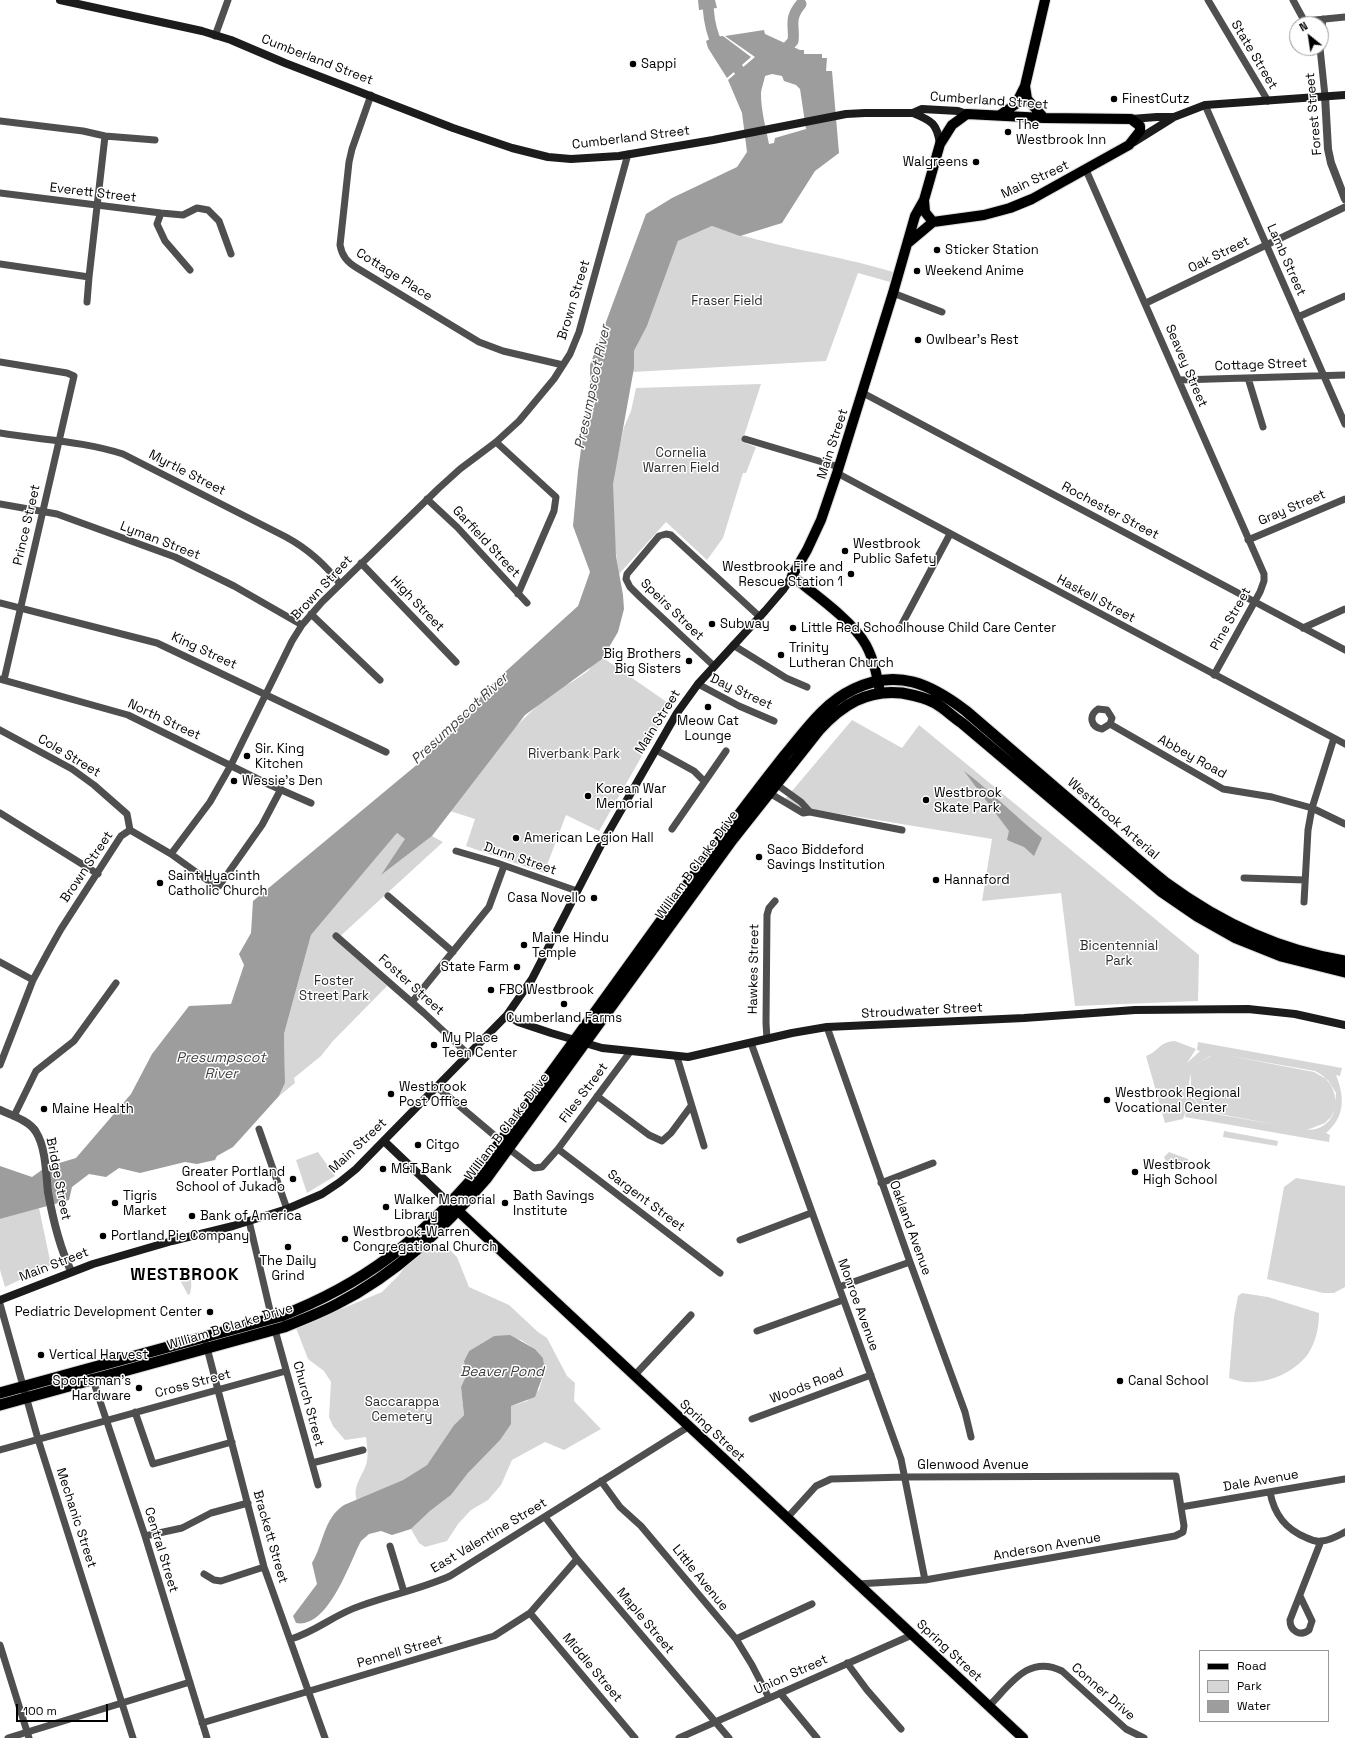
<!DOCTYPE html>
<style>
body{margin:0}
#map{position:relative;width:1345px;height:1738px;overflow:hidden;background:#fff;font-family:"Space Grotesk",sans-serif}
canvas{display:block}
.legend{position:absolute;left:1199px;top:1650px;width:130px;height:72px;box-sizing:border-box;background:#fff;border:1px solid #999;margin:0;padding:5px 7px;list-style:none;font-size:12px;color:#000}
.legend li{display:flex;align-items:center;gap:8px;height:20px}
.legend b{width:20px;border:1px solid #999}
.north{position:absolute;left:1289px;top:16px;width:40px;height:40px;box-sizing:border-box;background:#fff;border:1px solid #999;border-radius:50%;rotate:330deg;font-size:11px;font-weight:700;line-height:16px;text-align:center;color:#000}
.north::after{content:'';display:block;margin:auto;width:14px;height:18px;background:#000;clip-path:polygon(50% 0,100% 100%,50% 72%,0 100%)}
.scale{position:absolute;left:16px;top:1704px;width:92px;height:18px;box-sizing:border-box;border:2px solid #000;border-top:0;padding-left:5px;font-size:12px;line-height:14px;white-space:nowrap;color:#000;-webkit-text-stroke:3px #fff;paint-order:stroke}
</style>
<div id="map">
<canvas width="1345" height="1738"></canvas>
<ul class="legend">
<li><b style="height:5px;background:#000"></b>Road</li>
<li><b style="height:11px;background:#d6d6d6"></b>Park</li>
<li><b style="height:11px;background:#9d9d9d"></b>Water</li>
</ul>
<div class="north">N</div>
<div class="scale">100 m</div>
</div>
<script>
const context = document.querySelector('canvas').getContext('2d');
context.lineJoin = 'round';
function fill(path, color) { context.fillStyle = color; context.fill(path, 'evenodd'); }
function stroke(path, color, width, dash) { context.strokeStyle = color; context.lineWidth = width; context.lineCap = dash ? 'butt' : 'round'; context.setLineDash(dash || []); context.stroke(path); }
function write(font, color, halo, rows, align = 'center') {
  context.font = font + ' "Space Grotesk",sans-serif'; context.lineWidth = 3; context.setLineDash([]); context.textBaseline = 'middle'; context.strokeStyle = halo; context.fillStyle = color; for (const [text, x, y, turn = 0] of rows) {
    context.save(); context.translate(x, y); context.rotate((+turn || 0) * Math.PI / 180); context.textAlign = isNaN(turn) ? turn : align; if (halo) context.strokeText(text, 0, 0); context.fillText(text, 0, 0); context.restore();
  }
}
fill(new Path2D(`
 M 712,226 C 771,247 834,254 893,272 L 890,282 L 858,273 L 826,361 L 633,372 L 634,351 L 647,326 L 678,241 Z
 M 761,384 L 742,442 L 756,447 L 746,473 L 743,473 L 723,538 L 707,560 L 666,522 L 619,574 L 608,498 L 624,427 L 631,411 L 636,388 Z
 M 599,655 L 671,705 L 599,831 L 566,815 L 544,873 L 466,846 L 475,819 L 447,810 L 514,728 L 553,691 L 572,682 L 588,671 Z
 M 852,720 L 902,748 L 919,725 L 1199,955 L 1198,1001 L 1075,1006 L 1061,893 L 982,901 L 992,839 L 781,804 Z
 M 397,833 L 406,839 L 382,874 L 432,836 L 443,842 L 336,940 L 387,986 L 332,1042 L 321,1056 L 294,1078 L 295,1083 L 279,1096 L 285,1083 L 284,1034 L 311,935 Z
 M 1175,1041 L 1196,1049 L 1187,1063 L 1200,1051 L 1197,1050 L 1198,1042 L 1342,1068 L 1340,1076 L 1336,1075 C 1345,1097 1345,1117 1326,1133 L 1330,1135 L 1329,1142 L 1185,1117 L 1186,1110 L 1183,1119 L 1165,1123 L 1146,1056 C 1160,1051 1158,1042 1175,1041 ZM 1225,1055 L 1315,1071 C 1345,1085 1342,1130 1307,1130 L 1325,1123 L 1331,1117 L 1335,1109 L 1336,1093 L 1328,1080 L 1314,1072 L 1225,1055 L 1211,1056 L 1197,1064 L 1210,1056 ZM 1191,1074 C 1190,1090 1193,1104 1209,1112 L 1283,1126 L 1210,1113 C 1195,1106 1185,1090 1191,1074 Z
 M 1224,1131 L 1278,1141 L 1277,1146 L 1223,1137 Z
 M 318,1152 L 335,1176 L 307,1193 L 296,1160 Z
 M 1169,1152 L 1188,1159 L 1189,1165 L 1182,1170 L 1177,1170 L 1176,1166 L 1169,1167 L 1164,1157 Z
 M 1296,1178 L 1345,1186 L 1345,1287 L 1334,1293 L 1323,1293 L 1267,1279 L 1284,1187 Z
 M 39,1208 L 51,1265 L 5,1287 L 0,1270 L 0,1219 Z
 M 444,1244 L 457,1257 L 469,1287 L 509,1305 L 538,1332 L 547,1338 L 567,1376 L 575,1383 L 574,1401 L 601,1429 L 564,1450 L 545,1442 L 512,1460 L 501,1485 L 488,1500 L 471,1510 L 458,1524 L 447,1541 L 425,1547 L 419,1543 L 411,1529 L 430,1511 L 451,1495 L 468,1473 L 510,1424 L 511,1406 L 527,1401 L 539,1390 L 545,1370 L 543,1358 L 535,1349 L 521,1340 L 494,1336 L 469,1351 L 464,1361 L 466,1376 L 461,1387 L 464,1415 L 454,1425 L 427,1465 L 403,1480 L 357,1500 C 352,1488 362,1476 366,1465 C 369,1456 367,1446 366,1437 L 345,1440 L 333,1426 L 329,1417 L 331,1382 L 324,1371 L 308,1359 L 296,1328 L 382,1292 L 399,1275 L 410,1260 L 431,1246 Z
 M 185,1271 L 188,1271 C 192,1280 192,1285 190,1294 L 188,1295 L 181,1282 Z
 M 1242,1293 L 1268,1297 L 1319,1313 C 1319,1327 1316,1342 1308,1354 C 1291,1377 1255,1389 1229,1378 L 1234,1317 L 1238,1296 Z`), '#d6d6d6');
fill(new Path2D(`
 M 698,0 L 715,0 L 717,8 L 699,10 Z
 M 764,30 L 765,34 L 800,50 L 804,50 L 804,54 L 822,54 L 822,58 L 827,58 L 826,71 L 832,71 L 839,153 L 815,171 L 782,223 L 740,236 L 712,226 L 678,241 L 647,326 L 634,351 L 634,368 L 613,484 L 616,556 L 623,595 L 624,609 L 618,632 L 602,659 L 525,715 L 432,836 L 381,875 L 405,839 L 397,833 L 311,935 L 284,1034 L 285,1083 L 279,1096 L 233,1147 L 217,1156 L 215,1160 L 197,1164 L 185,1162 L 140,1173 L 119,1168 L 106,1177 L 89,1174 L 72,1187 L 69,1200 L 0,1219 L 0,1166 L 32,1177 L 46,1167 L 76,1158 L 131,1094 L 152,1054 L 189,1006 L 231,1004 L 244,965 L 239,954 L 251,933 L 253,901 L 425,758 L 495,681 L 578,606 L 590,572 L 573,526 L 578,471 L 590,384 L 590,365 L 646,214 L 672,198 L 737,167 L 747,152 L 742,113 L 728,80 L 755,57 L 725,36 ZM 772,74 L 782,76 L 784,81 L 796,85 L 800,89 L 806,129 L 775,138 L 774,143 L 769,144 C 766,128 761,111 761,94 C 761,89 764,82 765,76 Z
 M 723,36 L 751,57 L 727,78 L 708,48 L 706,41 L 714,37 Z
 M 964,771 C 992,792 1015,816 1042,838 L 1034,856 L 1024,847 L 1007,840 L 1009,831 Z
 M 510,1335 L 535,1349 L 543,1358 L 545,1370 L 535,1397 L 511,1406 L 511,1424 L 500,1440 L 468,1473 L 451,1495 L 430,1511 L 411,1529 L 392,1535 L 381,1531 L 369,1534 L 361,1541 C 349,1564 328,1629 296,1623 L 293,1616 L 317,1584 L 312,1563 C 324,1543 323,1519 344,1505 L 403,1480 L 427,1465 L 454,1425 L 464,1415 L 461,1387 L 466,1376 L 464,1361 L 469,1351 L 494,1336 Z`), '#9d9d9d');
stroke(new Path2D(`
 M 708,0 C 708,12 710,26 714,37 C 720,50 739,70 749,81
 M 780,55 L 793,41 C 795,25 788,20 801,4`), '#9d9d9d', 11);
const primary = new Path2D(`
 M 1025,86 L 1027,99 L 1044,118
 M 1000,115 L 1016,104 L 1025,86 L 1045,0
 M 908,243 L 933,222 L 984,215 L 1010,208 L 1032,199 L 1129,145 L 1140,131 L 1140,126 L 1131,119 L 1044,118 L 967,114 L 952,125 L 940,144 L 924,200 L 925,212 L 933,222
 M 880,692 C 877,676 874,660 866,645 C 852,620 814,594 792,576 L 807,550 L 821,520 L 837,473 L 893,293 L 915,216 L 924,200
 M 453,1206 L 1023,1738`);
const trunk = new Path2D(`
 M 0,1393 L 281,1316 C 364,1284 421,1239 478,1172 C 557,1067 632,960 709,855 C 734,821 759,788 785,755 C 806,730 824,703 854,689 C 897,668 931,684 966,711 C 1007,746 1047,781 1088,816 C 1114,838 1139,862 1166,883 C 1219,922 1280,951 1345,961
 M 0,1405 L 284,1327 C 302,1320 320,1313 337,1304 C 396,1274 443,1229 486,1179 L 732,840 L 819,730 C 842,705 867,689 902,693 C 913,695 925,697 935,703 C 944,708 953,717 962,723 L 1162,892 L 1197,916 L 1236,938 L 1281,956 L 1345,972`);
stroke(primary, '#dbdbdb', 12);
stroke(trunk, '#dbdbdb', 13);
stroke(new Path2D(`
 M 1208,0 L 1268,101
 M 1293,0 L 1306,24
 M 1305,21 L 1345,17
 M 1321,35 L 1323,19
 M 215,36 L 228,0
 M 1320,48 L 1325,96
 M 371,95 L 352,149 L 349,162 L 340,245 C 342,256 347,262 357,268 L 479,342 L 503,351 L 563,365
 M 1205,105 L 1345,424
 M 0,121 L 83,131 L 105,136 L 155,140
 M 1086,170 L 1264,574 L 1264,581 L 1260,592 L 1214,675
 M 0,193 L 161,213 L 183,215 L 197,208 L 208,210 L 219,221 L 231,254
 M 161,213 L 157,224 L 165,241 L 190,270
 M 0,264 L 89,277
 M 893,293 L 942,312
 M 87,302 L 89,277 L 105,136
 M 1146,303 L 1345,207
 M 1298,317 L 1345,296
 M 0,362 L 67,373 L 74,376 L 4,680
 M 1248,378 L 1263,427
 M 1179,380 L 1345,375
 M 863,393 L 1345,650
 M 0,433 C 41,440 83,441 123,454 L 286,537 C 308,549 325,564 340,584
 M 745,439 L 839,467
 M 496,442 L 556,497 L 554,511 L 518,594
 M 837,473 L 1345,744
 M 427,499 L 457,527 L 527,603
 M 0,504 L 57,514 L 175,557 L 234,586 L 302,625
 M 1248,540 L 1345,499
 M 361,563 L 456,662
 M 0,603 L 157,643 L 386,752
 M 311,614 L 380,680
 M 901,626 L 950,534
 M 1303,628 L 1345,609
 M 733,645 L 786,678 L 807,687
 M 714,666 L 640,597 L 630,587 L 626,579 L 627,574 L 659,536 L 666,534 L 671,535 L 760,617
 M 0,679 L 128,715 L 270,785 L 311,803
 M 698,684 L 739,706 L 774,721
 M 1110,724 L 1102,729 C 1091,727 1088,716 1098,709 L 1107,710 L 1112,718 L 1110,724 L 1223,789 L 1272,797 L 1312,808 L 1345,824
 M 0,730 L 72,769 L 94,785 L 127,814 L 130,830
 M 656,750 L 694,771 L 704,781
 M 776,784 L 801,802 L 810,812
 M 766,791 L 803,813 L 810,812 L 902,830
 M 0,813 L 98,874
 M 672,829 L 726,751
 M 130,830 L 171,854 L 214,885 L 219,886 L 262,825 L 281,789
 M 456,851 L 497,863 L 577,891
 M 171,854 L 210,802 L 231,765 L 292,641 L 302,625 L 322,602 L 439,488 L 460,469 L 496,442 L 519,421 L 554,379 L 570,354 L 579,332 L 628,154
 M 1244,878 L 1305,880
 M 388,896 L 453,952
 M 1304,902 L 1308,830 L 1312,808 L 1334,738
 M 336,936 L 424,1013 L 469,1055
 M 0,962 L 33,980
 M 412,1002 L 489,907 L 504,866
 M 827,1027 L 910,1262 L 965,1412 L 971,1437
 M 767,1039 L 766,1023 L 767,915 L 769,908 L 775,901
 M 751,1043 L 901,1459 L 925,1580
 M 677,1057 L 704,1146
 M 0,1065 L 33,980 L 47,954 L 61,929 L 121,836 L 130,830
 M 437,1087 L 501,1141
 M 597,1096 L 649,1135 L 662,1141 L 671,1133 L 691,1106
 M 14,1116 L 36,1071 L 74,1041 L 116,983
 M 259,1129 L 287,1209
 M 509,1149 L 534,1168 L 542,1167 L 558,1149 L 630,1052
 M 558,1149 L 720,1273
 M 881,1183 L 933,1163
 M 249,1221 L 272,1319
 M 740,1240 L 811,1213
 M 839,1287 L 910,1262
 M 0,1304 L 38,1439 L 133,1738
 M 275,1330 L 318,1485
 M 757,1331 L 843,1300
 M 206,1344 L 264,1567 L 325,1738
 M 634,1376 L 691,1315
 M 92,1377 L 145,1536 L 207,1738
 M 135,1412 L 153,1464 L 232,1442
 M 752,1419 L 871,1375
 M 0,1450 L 286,1371
 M 312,1463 L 363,1450
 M 601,1481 L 620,1507 L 641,1526 L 736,1639 L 752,1665 L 769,1698
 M 1270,1492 C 1274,1514 1285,1529 1307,1538 C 1311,1540 1317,1542 1322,1541 C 1330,1540 1338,1536 1345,1532
 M 1181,1507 L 1345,1479
 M 545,1517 L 577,1559 L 729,1738
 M 787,1518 L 816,1486 L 831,1479 L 905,1477 L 1176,1476 L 1184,1526 L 1183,1532 L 1175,1536 L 925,1580 L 857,1584
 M 145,1536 L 182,1528 L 211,1513 L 248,1503
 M 390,1546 L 404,1592
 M 204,1574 L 214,1580 L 221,1581 L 264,1567
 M 1300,1596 L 1312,1621 L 1309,1630 C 1300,1637 1290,1631 1290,1620 L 1321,1541
 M 530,1613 L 635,1738
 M 291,1639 C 317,1631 335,1614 360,1606 C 390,1595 421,1589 450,1576 L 688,1427
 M 736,1639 L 812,1604
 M 0,1645 L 29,1738
 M 847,1663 L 867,1690 L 901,1729
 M 780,1693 L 817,1738
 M 989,1706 C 1010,1685 1028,1654 1062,1671 L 1126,1729 L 1144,1738
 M 202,1723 L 494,1636 L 530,1613 L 577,1559
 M 8,1738 L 190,1682
 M 679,1738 L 912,1635`), '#4f4f4f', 7);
stroke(new Path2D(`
 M 1325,96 L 1328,149 L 1331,163 L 1345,199
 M 0,1110 C 11,1115 30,1121 36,1132 C 46,1148 46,1174 48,1192 C 53,1220 59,1246 71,1271`), '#4f4f4f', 8);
stroke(new Path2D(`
 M 60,0 L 202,31 L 231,40 L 285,63 L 453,128 L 512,148 L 548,157 L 571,159 L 619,156 L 713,140 L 846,114 L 865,113 L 913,113 L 922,109 L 958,111 L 967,114
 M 913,113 C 932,121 937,123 940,144
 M 1131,119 L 1157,117 L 1174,117
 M 1134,142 L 1174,117 L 1205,105 L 1345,95
 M 507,1015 L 518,1022 L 551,1033 L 602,1048 L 688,1057 L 792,1033 L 827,1027 L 1024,1018 L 1135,1010 L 1248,1009 L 1295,1014 L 1345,1025
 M 384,1141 L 450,1204
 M 0,1300 L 93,1264 L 172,1241 L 233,1226 L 287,1209 L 322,1194 L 340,1182 L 356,1169 L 507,1015 L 532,979 L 601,845 L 677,713 L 698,684 L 765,611 L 783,590 L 792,576`), '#1c1c1c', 8);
stroke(primary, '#000', 10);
stroke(trunk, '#000', 11);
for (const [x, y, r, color] of [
 [633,64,4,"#000"],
 [1114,99,4,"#000"],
 [1008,132,4,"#000"],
 [976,162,4,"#000"],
 [937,250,4,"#000"],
 [917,271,4,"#000"],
 [918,340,4,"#000"],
 [845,551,4,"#000"],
 [851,574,4,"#000"],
 [712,624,4,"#000"],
 [793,628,4,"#000"],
 [781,655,4,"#000"],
 [689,661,4,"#000"],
 [708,707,4,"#000"],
 [247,756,4,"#000"],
 [234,781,4,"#000"],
 [588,796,4,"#000"],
 [926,800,4,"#000"],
 [516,838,4,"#000"],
 [759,857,4,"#000"],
 [936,880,4,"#000"],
 [160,883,4,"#000"],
 [594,898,4,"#000"],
 [524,945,4,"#000"],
 [517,967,4,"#000"],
 [491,990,4,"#000"],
 [564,1004,4,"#000"],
 [434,1045,4,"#000"],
 [391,1094,4,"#000"],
 [1107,1100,4,"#000"],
 [44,1109,4,"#000"],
 [418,1145,4,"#000"],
 [383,1169,4,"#000"],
 [1135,1172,4,"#000"],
 [293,1179,4,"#000"],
 [115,1203,4,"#000"],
 [505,1203,4,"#000"],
 [386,1207,4,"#000"],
 [192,1216,4,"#000"],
 [103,1236,4,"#000"],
 [345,1239,4,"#000"],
 [288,1247,4,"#000"],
 [210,1312,4,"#000"],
 [41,1355,4,"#000"],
 [1120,1381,4,"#000"],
 [139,1388,4,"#000"]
]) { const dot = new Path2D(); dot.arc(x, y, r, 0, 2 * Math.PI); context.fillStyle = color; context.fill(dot); stroke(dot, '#fff', 1.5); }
write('13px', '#000', '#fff', [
 ["State Street",1254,55,59],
 ["Cumberland Street",317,60,21],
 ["Cumberland Street",989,101,4],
 ["Forest Street",1314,114,-95],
 ["Cumberland Street",631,138,-7],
 ["Main Street",1035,180,-25],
 ["Everett Street",93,193,7],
 ["Oak Street",1219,255,-26],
 ["Lamb Street",1286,260,66],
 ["Cottage Place",394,275,32],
 ["Brown Street",574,300,-73],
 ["Cottage Street",1261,365,-2],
 ["Seavey Street",1186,366,67],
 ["Main Street",833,444,-72],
 ["Myrtle Street",187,473,27],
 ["Gray Street",1292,508,-23],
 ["Rochester Street",1110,511,28],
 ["Prince Street",27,525,-77],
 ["Lyman Street",160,541,21],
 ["Garfield Street",486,542,47],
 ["Brown Street",322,588,-47],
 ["Haskell Street",1096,599,28],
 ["High Street",417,604,46],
 ["Speirs Street",672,610,44],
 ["Pine Street",1231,619,-61],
 ["King Street",204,651,25],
 ["Day Street",741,692,25],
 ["North Street",164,720,25],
 ["Main Street",658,722,-58],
 ["Cole Street",69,756,31],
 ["Abbey Road",1192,757,29],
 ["Westbrook Arterial",1113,819,41],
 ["Dunn Street",520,859,19],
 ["William B Clarke Drive",697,865,-54],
 ["Brown Street",87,867,-56],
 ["Hawkes Street",754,969,-89],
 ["Foster Street",411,985,42],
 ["Stroudwater Street",922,1011,-3],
 ["Files Street",584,1093,-53],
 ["William B Clarke Drive",507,1127,-53],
 ["Main Street",358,1146,-43],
 ["Bridge Street",58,1179,79],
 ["Sargent Street",646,1201,37],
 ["Oakland Avenue",910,1228,70],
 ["Main Street",54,1265,-21],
 ["Monroe Avenue",858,1305,70],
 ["William B Clarke Drive",230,1327,-17],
 ["Cross Street",193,1384,-15],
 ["Woods Road",807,1386,-21],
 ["Church Street",308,1404,75],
 ["Spring Street",712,1431,43],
 ["Glenwood Avenue",973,1465],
 ["Dale Avenue",1261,1481,-10],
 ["Mechanic Street",76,1518,72],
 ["East Valentine Street",489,1536,-31],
 ["Brackett Street",270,1537,74],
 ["Anderson Avenue",1047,1547,-10],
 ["Central Street",161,1550,73],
 ["Little Avenue",700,1578,51],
 ["Maple Street",645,1621,50],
 ["Spring Street",949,1651,43],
 ["Pennell Street",400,1652,-16],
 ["Middle Street",592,1668,50],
 ["Union Street",791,1675,-24],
 ["Conner Drive",1103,1692,41]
]);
write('13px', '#000', '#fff', [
 ["Sappi",641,64],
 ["FinestCutz",1122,99],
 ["The",1016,125],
 ["Westbrook Inn",1016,140],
 ["Walgreens",968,162,"right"],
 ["Sticker Station",945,250],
 ["Weekend Anime",925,271],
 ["Owlbear's Rest",926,340],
 ["Westbrook",853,544],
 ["Public Safety",853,559],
 ["Westbrook Fire and",843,567,"right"],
 ["Rescue Station 1",843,582,"right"],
 ["Subway",720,624],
 ["Little Red Schoolhouse Child Care Center",801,628],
 ["Trinity",789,648],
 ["Lutheran Church",789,663],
 ["Big Brothers",681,654,"right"],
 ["Big Sisters",681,669,"right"],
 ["Meow Cat",708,721,"center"],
 ["Lounge",708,736,"center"],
 ["Sir. King",255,749],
 ["Kitchen",255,764],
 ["Wessie's Den",242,781],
 ["Korean War",596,789],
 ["Memorial",596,804],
 ["Westbrook",934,793],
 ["Skate Park",934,808],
 ["American Legion Hall",524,838],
 ["Saco Biddeford",767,850],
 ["Savings Institution",767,865],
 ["Saint Hyacinth",168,876],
 ["Catholic Church",168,891],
 ["Hannaford",944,880],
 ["Casa Novello",586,898,"right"],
 ["Maine Hindu",532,938],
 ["Temple",532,953],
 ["State Farm",509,967,"right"],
 ["FBC Westbrook",499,990],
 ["Cumberland Farms",564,1018,"center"],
 ["My Place",442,1038],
 ["Teen Center",442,1053],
 ["Westbrook",399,1087],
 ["Post Office",399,1102],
 ["Westbrook Regional",1115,1093],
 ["Vocational Center",1115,1108],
 ["Maine Health",52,1109],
 ["Citgo",426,1145],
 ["Westbrook",1143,1165],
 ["High School",1143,1180],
 ["M&T Bank",391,1169],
 ["Greater Portland",285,1172,"right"],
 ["School of Jukado",285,1187,"right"],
 ["Tigris",123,1196],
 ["Market",123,1211],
 ["Bath Savings",513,1196],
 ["Institute",513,1211],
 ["Walker Memorial",394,1200],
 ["Library",394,1215],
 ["Bank of America",200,1216],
 ["Westbrook-Warren",353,1232],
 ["Congregational Church",353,1247],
 ["Portland Pie Company",111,1236],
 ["The Daily",288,1261,"center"],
 ["Grind",288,1276,"center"],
 ["Pediatric Development Center",202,1312,"right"],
 ["Vertical Harvest",49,1355],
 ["Sportsman's",131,1381,"right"],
 ["Hardware",131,1396,"right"],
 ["Canal School",1128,1381]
], 'left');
write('13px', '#2d2d2d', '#fff', [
 ["Fraser Field",727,301],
 ["Cornelia",681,453],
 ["Warren Field",681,468],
 ["Riverbank Park",574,754],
 ["Bicentennial",1119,946],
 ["Park",1119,961],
 ["Foster",334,981],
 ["Street Park",334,996],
 ["Saccarappa",402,1402],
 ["Cemetery",402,1417]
]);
write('italic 14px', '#3e3e3e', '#fff', [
 ["Presumpscot River",593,387,-78],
 ["Presumpscot River",460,719,-43],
 ["Presumpscot",221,1058],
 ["River",221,1074],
 ["Beaver Pond",502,1372]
]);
context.letterSpacing = '1px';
write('bold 17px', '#000', '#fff', [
 ["WESTBROOK",185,1275]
]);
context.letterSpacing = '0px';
</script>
